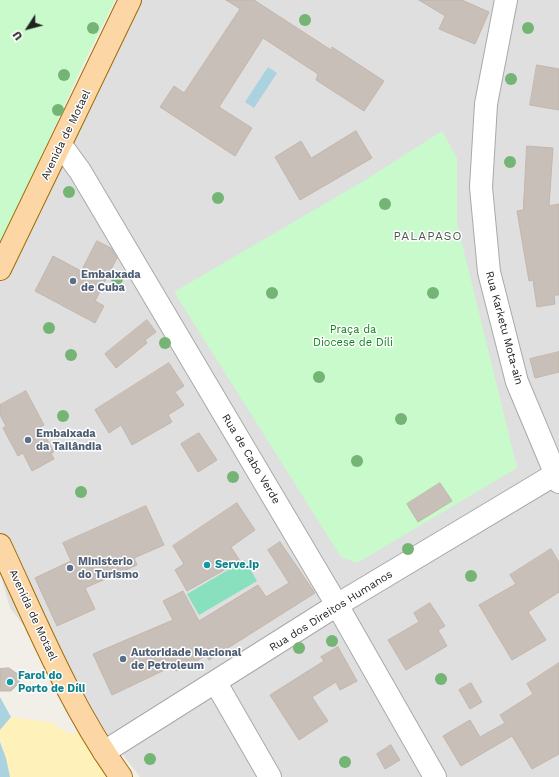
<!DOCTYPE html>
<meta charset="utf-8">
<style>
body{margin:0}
#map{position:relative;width:559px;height:777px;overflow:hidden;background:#f2efe9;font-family:"Work Sans",sans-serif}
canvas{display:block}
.north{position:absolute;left:8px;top:8px;width:40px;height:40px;-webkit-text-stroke:3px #fff;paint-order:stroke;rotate:234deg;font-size:11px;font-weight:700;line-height:16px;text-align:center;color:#222}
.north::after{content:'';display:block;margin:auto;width:14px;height:18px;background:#222;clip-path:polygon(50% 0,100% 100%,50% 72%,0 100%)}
</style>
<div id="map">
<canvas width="559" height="777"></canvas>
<div class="north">U</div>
</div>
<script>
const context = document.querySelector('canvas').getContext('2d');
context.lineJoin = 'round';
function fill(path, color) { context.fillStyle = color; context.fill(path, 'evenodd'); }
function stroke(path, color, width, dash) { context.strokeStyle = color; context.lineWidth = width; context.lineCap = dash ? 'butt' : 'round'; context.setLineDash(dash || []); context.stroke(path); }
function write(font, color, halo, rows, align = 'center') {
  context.font = font + ' "Work Sans",sans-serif'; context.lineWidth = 3; context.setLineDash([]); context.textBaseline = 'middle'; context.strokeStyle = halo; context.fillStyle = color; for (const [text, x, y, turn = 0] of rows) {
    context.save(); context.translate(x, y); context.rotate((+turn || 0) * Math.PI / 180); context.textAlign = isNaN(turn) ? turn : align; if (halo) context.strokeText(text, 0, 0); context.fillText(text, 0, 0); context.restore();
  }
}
fill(new Path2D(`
 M 117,0 L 559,0 L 559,777 L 140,777 L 10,608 L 0,573 L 0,247 Z`), '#e0dfdf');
fill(new Path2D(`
 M 11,717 L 55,723 L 58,728 L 73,734 L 79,731 L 108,777 L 10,777 C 7,761 0,746 0,730 Z`), '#fff1ba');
fill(new Path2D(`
 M 0,0 L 115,0 L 80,71 L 0,246 Z
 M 442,131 L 457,158 L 457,223 L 517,468 L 357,563 L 341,557 L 174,292 L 367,179 Z`), '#c8facc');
fill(new Path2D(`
 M 245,560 L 257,581 L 199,615 L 187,594 Z`), '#88e0be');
fill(new Path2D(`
 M 268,67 L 277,73 L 254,108 L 245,102 Z
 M 0,697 L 11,717 L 0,730 Z
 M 0,742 L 6,758 L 10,777 L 0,777 Z`), '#aad3df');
const building = new Path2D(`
 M 226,0 L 254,0 L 331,50 L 332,47 L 384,81 L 364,111 L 316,80 L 318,74 L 263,38 L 219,107 L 252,128 L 235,156 L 160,107 L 174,86 L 184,93 L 240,9 Z
 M 419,0 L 462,0 L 489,12 L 475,44 L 439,29 L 445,16 Z
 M 537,65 L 559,69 L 559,110 L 530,105 Z
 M 356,131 L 372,158 L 300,200 L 275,157 L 301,141 L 311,158 Z
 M 527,146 L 553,148 L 549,206 L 559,204 L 559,295 L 554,295 L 555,304 L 537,307 L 533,280 L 529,281 L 517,211 L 523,210 Z
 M 97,241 L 111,248 L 117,258 L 95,301 L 104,306 L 95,323 L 35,291 L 53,256 L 81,271 Z
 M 147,320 L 156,332 L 145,340 L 147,343 L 116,368 L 105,354 Z
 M 559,352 L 559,372 L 535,378 L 530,359 Z
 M 169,363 L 184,386 L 175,392 L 184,405 L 168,415 L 172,422 L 132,445 L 121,425 L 109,433 L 95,410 Z
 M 26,391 L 44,425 L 40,427 L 54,452 L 51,453 L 54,459 L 32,471 L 23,453 L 18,456 L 3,428 L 6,426 L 0,415 L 0,405 Z
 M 199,433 L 217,460 L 198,472 L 181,444 Z
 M 440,483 L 452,501 L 418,522 L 407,504 Z
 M 237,503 L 255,530 L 231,547 L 240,561 L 187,591 L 175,570 L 184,564 L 173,546 Z
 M 146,506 L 164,545 L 134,558 L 137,565 L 85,588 L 95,609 L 57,626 L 35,578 L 71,561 L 63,543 Z
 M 280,542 L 315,593 L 209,660 L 206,656 L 176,671 L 173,666 L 112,695 L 93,654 L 173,620 L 163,601 L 183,591 L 199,621 L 258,585 L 266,597 L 289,583 L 268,550 Z
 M 551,549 L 559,562 L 559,592 L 528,612 L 546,640 L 512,660 L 479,605 L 516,584 L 510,575 Z
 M 430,603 L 445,626 L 438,630 L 447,646 L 406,670 L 388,640 L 419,622 L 414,613 Z
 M 338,647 L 357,681 L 340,690 L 336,682 L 312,697 L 328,721 L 299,740 L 270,695 L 324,661 L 321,657 Z
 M 559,663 L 559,754 L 532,769 L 512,736 L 461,766 L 443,736 L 470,720 L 480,737 L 505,723 L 500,715 L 533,694 L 527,684 Z
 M 9,668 L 19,675 L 19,683 L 11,691 L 0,691 L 0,669 Z
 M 471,683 L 482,702 L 470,709 L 459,690 Z
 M 391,745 L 400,760 L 385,769 L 377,754 Z`);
fill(building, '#c7bfb8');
stroke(building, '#c4b6ab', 1);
const minor = new Path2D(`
 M 506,0 L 486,104 L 481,187 L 489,272 L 517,382 L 559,482
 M 61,145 L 80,171 L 337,605 L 435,777
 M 216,683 L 270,777
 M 104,752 L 337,605 L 559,472`);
const major = new Path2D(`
 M 0,269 L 130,0
 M 0,545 C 37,624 70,706 121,777`);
stroke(minor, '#a9a9a9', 24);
stroke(major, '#a06b00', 24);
stroke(minor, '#fff', 22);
stroke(major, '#fcd6a4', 22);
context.fillStyle = '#74b475';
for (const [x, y] of [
 [305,20],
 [93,28],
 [528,28],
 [64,75],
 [511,79],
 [58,110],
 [510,162],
 [69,192],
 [218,198],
 [385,204],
 [117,279],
 [272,293],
 [433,293],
 [49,328],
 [165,343],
 [71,355],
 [319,377],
 [63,416],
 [401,419],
 [357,461],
 [233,477],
 [81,492],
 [408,549],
 [471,576],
 [332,641],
 [299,648],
 [441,679],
 [150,759],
 [345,762]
]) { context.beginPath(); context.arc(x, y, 6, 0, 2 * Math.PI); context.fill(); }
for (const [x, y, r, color] of [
 [73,281,4,"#5c6f8a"],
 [28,440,4,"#5c6f8a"],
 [207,565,4,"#0f9aa8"],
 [70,568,4,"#5c6f8a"],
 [123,659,4,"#5c6f8a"],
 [10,682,4,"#0f9aa8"]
]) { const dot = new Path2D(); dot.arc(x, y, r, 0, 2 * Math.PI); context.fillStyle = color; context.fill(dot); stroke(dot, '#fff', 1.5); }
write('11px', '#222', '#fff', [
 ["Avenida de Motael",66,135,-64],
 ["Rua Karketu Mota-ain",504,328,75],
 ["Rua de Cabo Verde",251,459,59],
 ["Rua dos Direitos Humanos",331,611,-32],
 ["Avenida de Motael",33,615,65]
]);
write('bold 11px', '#4e5e75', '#fff', [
 ["Embaixada",81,275],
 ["de Cuba",81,288],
 ["Embaixada",36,434],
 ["da Tailândia",36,447],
 ["Ministerio",78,562],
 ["do Turismo",78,575],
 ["Autoridade Nacional",131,653],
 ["de Petroleum",131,666]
], 'left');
write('11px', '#0c8416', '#fff', [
 ["Praça da",353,330],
 ["Diocese de Díli",353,343]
]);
write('bold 11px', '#0d838f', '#fff', [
 ["Serve.Ip",215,565],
 ["Farol do",18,676],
 ["Porto de Díli",18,689]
], 'left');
context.letterSpacing = '1px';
write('12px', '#555', '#fff', [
 ["PALAPASO",428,236]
]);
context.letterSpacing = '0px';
</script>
